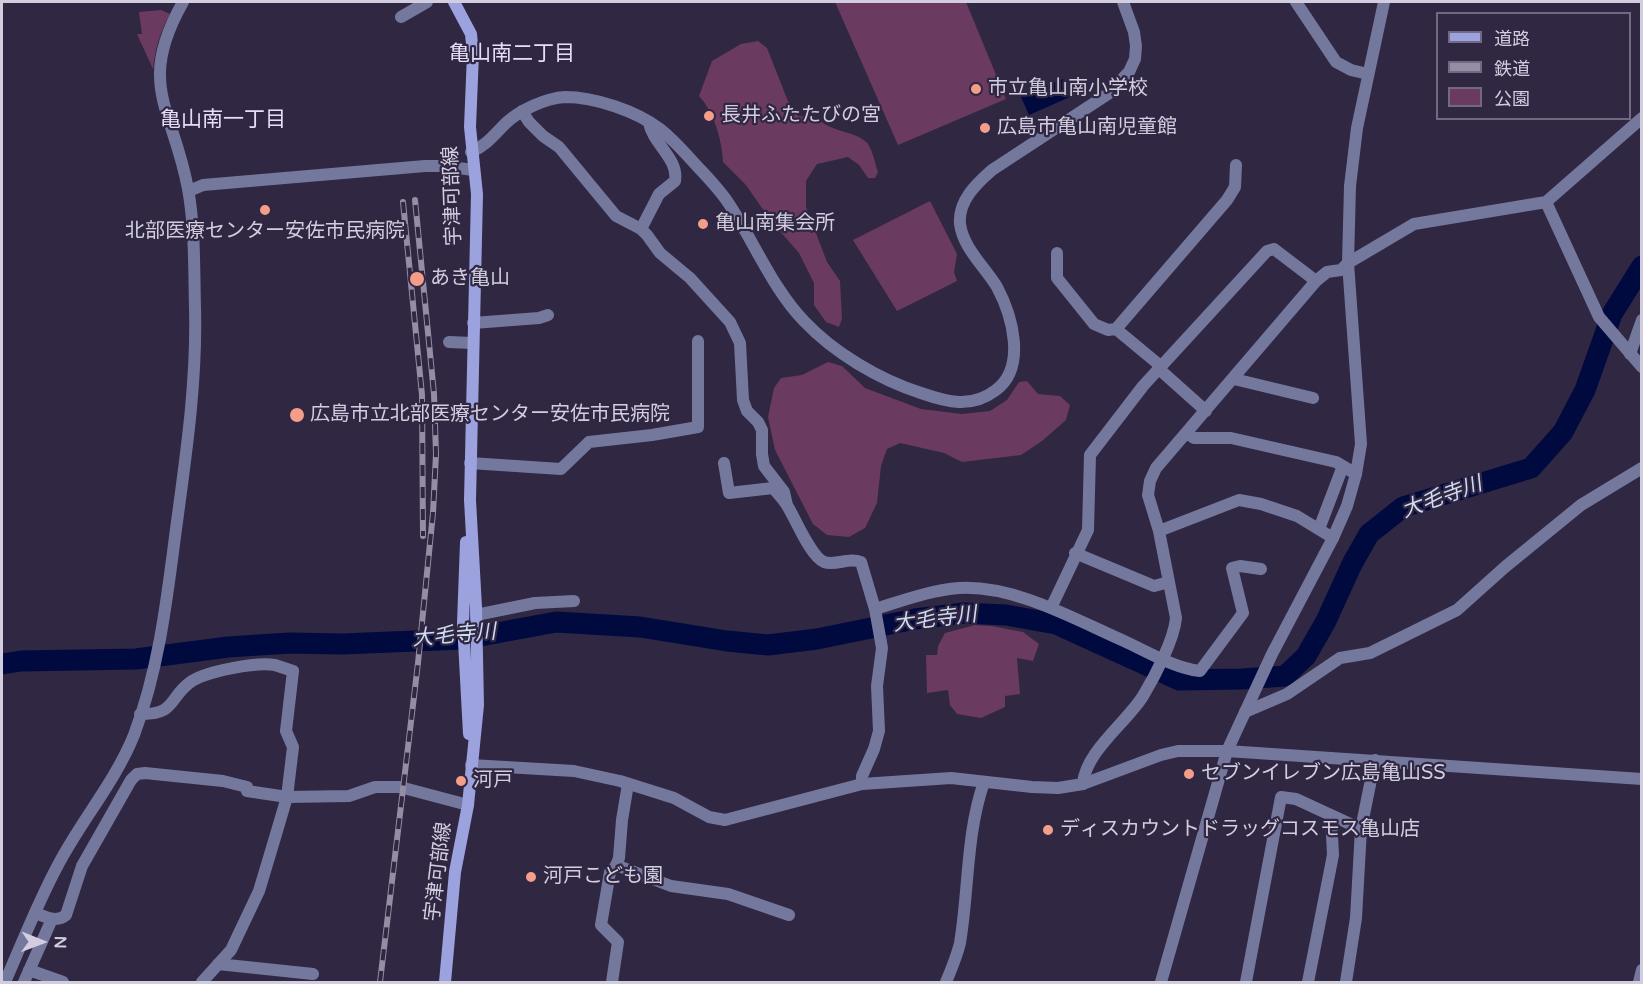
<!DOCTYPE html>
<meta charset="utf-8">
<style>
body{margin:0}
#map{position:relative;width:1643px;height:984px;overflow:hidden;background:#302743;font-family:"Varela Round","Noto Sans JP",sans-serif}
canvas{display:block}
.frame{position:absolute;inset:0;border:3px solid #d3cedf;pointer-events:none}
.legend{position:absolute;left:1436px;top:12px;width:195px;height:108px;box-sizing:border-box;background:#302743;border:2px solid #716a81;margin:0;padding:8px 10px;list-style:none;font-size:18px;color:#d3cedf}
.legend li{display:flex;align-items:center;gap:12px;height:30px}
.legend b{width:30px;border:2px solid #716a81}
.north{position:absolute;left:12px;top:912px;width:60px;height:60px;-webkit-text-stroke:4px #302743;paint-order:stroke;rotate:91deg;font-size:16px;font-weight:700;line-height:24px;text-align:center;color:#d3cedf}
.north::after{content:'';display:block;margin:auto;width:21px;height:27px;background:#d3cedf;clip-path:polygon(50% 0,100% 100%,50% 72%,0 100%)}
</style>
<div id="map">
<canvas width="1643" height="984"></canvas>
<div class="frame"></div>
<ul class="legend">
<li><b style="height:8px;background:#9ca2de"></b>道路</li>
<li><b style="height:8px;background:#948da3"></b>鉄道</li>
<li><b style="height:16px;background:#6b3a60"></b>公園</li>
</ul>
<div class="north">N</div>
</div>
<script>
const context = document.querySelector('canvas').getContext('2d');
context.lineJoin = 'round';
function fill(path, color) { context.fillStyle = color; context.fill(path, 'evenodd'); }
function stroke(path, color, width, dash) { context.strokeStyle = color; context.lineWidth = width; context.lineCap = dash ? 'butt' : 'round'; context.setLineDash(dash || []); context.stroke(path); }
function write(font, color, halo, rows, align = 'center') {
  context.font = font + ' "Varela Round","Noto Sans JP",sans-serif'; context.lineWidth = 4.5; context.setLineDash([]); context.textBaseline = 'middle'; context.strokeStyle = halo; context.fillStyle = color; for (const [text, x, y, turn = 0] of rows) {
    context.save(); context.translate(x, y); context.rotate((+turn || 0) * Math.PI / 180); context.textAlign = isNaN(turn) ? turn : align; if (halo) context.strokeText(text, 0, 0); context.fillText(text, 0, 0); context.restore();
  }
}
fill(new Path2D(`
 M 835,2 L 966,2 L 1006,99 L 898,145 Z
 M 161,10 L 170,14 C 160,32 155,49 153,69 L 137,34 L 142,34 L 139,12 Z
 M 758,41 L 767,48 L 788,101 L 798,116 L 817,118 C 833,134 856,130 868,144 C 873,151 875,164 878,172 L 875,178 L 868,178 L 859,165 L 848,157 L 817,164 L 806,181 L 806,207 L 827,262 L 840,281 L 842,319 L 839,327 L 826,322 L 814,305 L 814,283 L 799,253 L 771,221 L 746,185 L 723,162 C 722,140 714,112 699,96 L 712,61 L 741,44 Z
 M 930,201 L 957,254 L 954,272 L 957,281 L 897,311 L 853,240 Z
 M 828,362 L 842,366 L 865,388 L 921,409 L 962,414 L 990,411 L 1007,400 L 1019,382 L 1027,381 L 1038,394 L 1060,396 L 1070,405 L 1066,420 L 1042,441 L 1021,455 L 962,462 L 944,453 L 900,443 L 887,449 L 881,466 L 877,503 L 865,528 L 849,537 L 827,535 L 813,524 L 775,450 L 768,417 L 774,388 L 781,378 L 802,375 Z
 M 975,625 L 991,626 L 1023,632 L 1039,644 L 1033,661 L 1017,658 L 1020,694 L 1005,696 L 1005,707 L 981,718 L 957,714 L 950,705 L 948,690 L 927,693 L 926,655 L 937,655 L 938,646 L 945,633 Z`), '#6b3a60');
fill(new Path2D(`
 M 1063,79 L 1070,97 L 1029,115 L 1021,97 Z`), '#000a3f');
stroke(new Path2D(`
 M 2,664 L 21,661 L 136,659 L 228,647 L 289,643 L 342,644 L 464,639 L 556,622 L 640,627 L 727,641 L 768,645 L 817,639 L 915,619 L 964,613 L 1006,615 L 1056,624 L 1179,680 L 1242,679 L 1285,676 L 1306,656 L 1326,621 L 1352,564 L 1369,534 L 1403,507 L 1531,468 L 1563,432 L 1585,390 L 1612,314 L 1642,266`), '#000a3f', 21);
stroke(new Path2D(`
 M 401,17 L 427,2
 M 522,111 L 529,122 L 543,136 L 559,147 L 616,216 L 641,229 L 647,235 L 660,253 L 690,278 L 730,322 L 740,343 L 743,400 L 747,411 L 758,422 L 762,430 L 762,454 L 764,466 L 784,492 L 787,505
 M 1546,202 L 1599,317 L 1642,367
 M 641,229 L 659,194 L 675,181 C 679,159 653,144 649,123
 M 1057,253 L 1057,278 L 1094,324 L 1108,330 L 1116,329 L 1227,200 L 1235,187 L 1236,165
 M 473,323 L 539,318 L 548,315
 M 1116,329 L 1157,363 L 1159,369 L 1206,411
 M 449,342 L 472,343
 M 1630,354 L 1642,320
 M 1234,379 L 1313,398
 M 1186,433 L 1194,438 L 1231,438 L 1336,462 L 1356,474
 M 470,463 L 561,469 L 589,442 L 652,435 L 698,427 L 698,341
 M 724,463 L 729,493 L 773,488 C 778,494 784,500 788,507 C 796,520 811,557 824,562 C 836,566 849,557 861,562 L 875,609 L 882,648 L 877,686 L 879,731 L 874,749 L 862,776 L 862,784
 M 1319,529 L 1343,466
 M 1159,531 L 1239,500 L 1261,504 L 1297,516 L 1333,538
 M 1075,553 L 1154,586 L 1169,582
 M 1051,608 L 1088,530 L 1090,455 L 1143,386 L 1267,251 L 1274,249 L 1316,281
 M 875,609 C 902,601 931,590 959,588 C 1015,585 1074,619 1124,641 C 1148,652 1174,668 1200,671 L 1243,613 L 1232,568 L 1240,566 L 1261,569
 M 476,615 L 535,603 L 574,601
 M 1245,712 L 1287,694 L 1340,658 L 1370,653 L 1457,610 L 1505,567 L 1581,505 L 1642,468
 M 140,714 C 177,715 168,697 192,681 C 208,671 256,662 275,665 C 281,667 287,669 293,671 L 286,731 L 293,747 L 287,797 L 274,841 L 259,891 L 231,950 L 202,982
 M 471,765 L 574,771 L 620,781 L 674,798 L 709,817 L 725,820 L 862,784 L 951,778 L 1032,787 L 1058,788 L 1083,784 C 1085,752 1127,722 1143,696 C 1155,676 1174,640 1176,618 L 1159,531 L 1148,495 L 1150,481 L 1156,468 L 1316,281 L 1327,272 L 1341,270 L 1348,263 L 1414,224 L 1546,202 L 1642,118
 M 616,865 L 671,886 L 728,894 L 789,915
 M 35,913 C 46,917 57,923 66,915 L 82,866 L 131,780 L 137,774 L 145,773 L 223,781 L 247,787 L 247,791 L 287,797 L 349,796 L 375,787 L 400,787 L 468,805
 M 218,964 L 313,974
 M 29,970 L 63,982
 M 24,982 L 52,919
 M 612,982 L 618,942 L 601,925 L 610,872 L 616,866 L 619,858 L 622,820 L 628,784
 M 946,982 C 951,970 957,956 960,943 C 969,889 966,834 984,782
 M 1246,982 L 1281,797 L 1296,799 L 1361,829
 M 1308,982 L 1333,855 L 1331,815
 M 1346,982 L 1356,918 L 1361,829 L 1375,760
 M 1639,982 L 1642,970`), '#74789d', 12);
stroke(new Path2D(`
 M 1296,2 L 1336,62 L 1351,70 L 1368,74
 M 471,152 C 486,146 495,134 506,123 C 520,110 546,98 565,97 C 595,97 636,111 660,129 C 674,140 685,153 696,165 C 708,178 720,190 729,204 C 753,240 774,291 804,321 C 834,353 880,380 921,393 C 947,402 971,409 996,390 C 1027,367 1012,315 997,287 C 985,267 963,248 960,224 C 958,201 976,184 992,170 L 1108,94 L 1129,72 L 1135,59 L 1136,46 L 1134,32 L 1123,2
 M 189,191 L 203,185 L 425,166 L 444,166 L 473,170
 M 1083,784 L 1161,755 L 1178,751 L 1227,751 L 1642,779
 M 5,982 C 22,943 38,902 58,865 C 81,821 115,782 134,735 C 159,669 167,599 176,529 C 186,455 197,382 195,308 C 194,269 195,227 188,189 C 173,108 136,85 183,2
 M 1161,982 L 1227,751 L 1272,654 L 1333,538 L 1347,506 L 1356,474 L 1361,444 L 1348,263 L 1350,186 L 1357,128 L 1384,2`), '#74789d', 12);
stroke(new Path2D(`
 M 466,542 L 463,623 L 469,734
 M 445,982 L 455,872 L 468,805 L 478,705 L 476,607 L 470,500 L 477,194 L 470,127 L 473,54 L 471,34 L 454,2`), '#9ca2de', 12);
const rail = new Path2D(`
 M 403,202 L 422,395 L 423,536
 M 380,982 L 418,663 L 433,513 L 436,454 L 434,394 L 415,200`);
stroke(rail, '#948da3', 6);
stroke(rail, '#302743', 4, [11]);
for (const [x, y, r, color] of [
 [976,89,6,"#f49e8a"],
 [709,116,6,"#f49e8a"],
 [985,128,6,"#f49e8a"],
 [265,210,6,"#f49e8a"],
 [703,224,6,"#f49e8a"],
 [417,279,8,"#f49e8a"],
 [297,415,8,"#f49e8a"],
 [1189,774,6,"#f49e8a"],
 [461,781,6,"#f49e8a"],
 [1048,830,6,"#f49e8a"],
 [531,877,6,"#f49e8a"]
]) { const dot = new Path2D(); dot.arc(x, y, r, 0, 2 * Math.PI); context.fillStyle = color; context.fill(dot); stroke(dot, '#302743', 2); }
write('20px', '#d3cedf', '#302743', [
 ["市立亀山南小学校",988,89],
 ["長井ふたたびの宮",721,116],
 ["広島市亀山南児童館",997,128],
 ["亀山南集会所",715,224],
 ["北部医療センター安佐市民病院",265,232,"center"],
 ["あき亀山",430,279],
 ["広島市立北部医療センター安佐市民病院",310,415],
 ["セブンイレブン広島亀山SS",1201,774],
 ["河戸",473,781],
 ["ディスカウントドラッグコスモス亀山店",1060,830],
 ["河戸こども園",543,877]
], 'left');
write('20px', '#d3cedf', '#302743', [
 ["宇津可部線",453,196,-92],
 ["宇津可部線",439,872,-83]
]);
write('21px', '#e5ddf9', '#302743', [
 ["亀山南二丁目",512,54],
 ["亀山南一丁目",223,120]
]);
write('italic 21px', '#cfdbf0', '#302743', [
 ["大毛寺川",1442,498,-20],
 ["大毛寺川",935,620,-7],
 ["大毛寺川",454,636,-5]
]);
</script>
